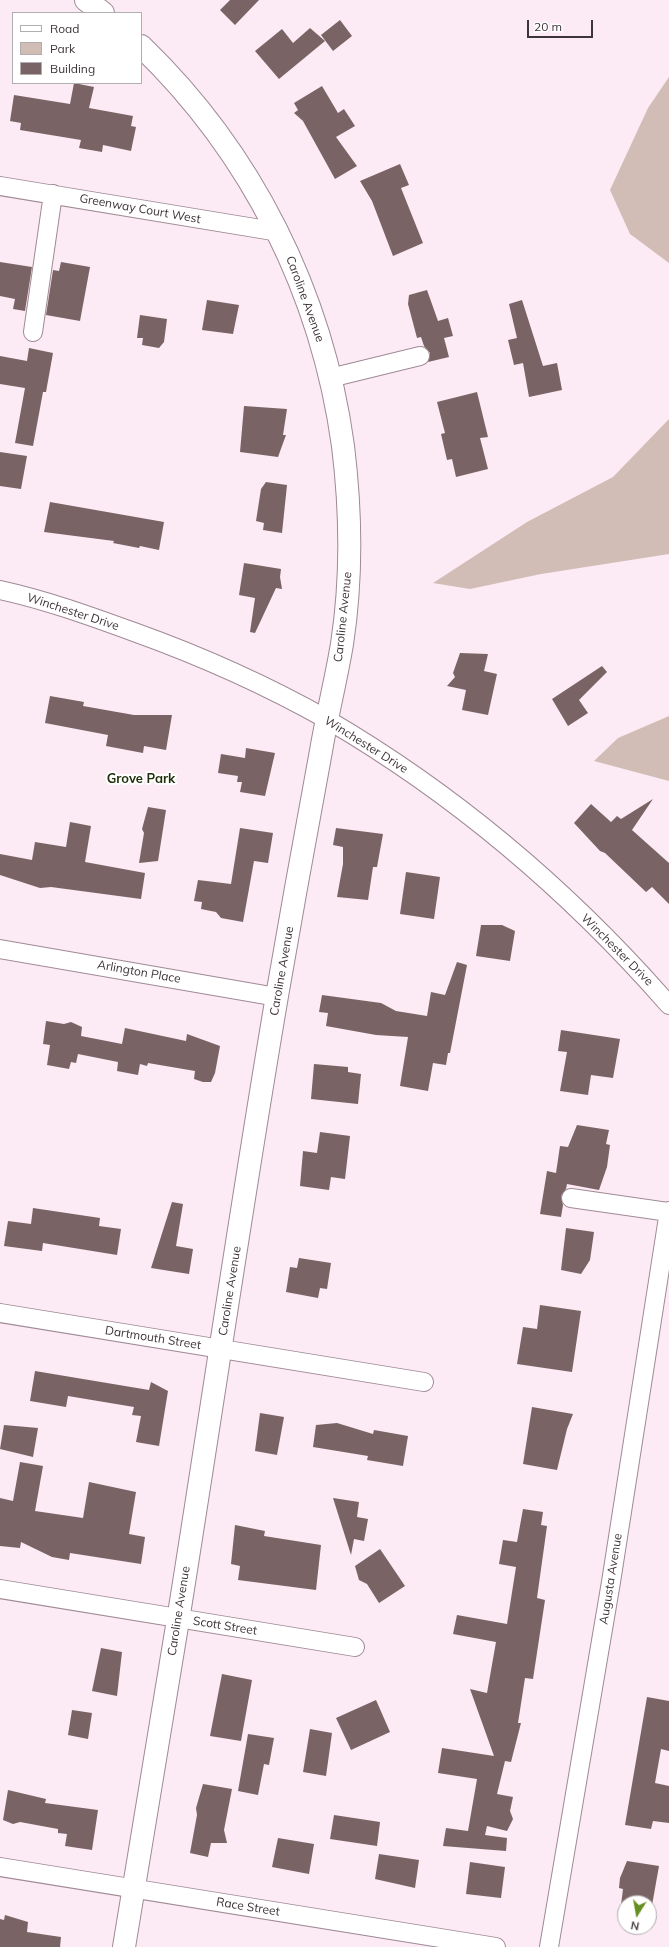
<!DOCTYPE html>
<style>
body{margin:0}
#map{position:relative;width:669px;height:1947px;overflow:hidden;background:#fceaf4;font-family:Mulish,sans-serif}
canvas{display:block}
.legend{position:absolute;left:12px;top:12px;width:130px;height:72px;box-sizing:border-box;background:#fff;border:1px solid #b1aeb0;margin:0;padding:5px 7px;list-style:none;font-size:12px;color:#3d3439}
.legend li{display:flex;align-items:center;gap:8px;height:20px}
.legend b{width:20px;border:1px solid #b1aeb0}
.north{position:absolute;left:617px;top:1895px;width:40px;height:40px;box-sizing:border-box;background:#fff;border:1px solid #b1aeb0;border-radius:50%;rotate:191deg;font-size:11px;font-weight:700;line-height:16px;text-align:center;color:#3d3439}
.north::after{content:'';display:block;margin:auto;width:14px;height:18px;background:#658f20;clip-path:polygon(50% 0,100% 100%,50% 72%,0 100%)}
.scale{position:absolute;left:527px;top:20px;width:66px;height:18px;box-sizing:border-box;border:2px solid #3d3439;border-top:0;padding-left:5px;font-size:12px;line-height:14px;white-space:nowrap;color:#3d3439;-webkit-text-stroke:3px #fff;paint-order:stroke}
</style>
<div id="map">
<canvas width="669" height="1947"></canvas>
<ul class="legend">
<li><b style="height:5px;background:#fff"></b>Road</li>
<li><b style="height:11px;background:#d2bdb6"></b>Park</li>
<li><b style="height:11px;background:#7a6365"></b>Building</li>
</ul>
<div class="north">N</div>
<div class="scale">20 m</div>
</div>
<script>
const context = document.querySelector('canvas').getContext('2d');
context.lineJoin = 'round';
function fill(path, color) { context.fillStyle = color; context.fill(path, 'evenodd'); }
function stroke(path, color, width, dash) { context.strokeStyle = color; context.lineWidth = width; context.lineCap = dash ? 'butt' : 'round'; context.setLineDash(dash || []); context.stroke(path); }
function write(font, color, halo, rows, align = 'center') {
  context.font = font + ' Mulish,sans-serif'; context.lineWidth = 4; context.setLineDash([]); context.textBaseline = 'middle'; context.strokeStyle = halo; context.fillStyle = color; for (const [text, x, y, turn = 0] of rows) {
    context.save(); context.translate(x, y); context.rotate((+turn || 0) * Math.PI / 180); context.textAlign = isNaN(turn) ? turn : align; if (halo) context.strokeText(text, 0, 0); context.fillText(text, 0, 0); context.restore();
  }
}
fill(new Path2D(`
 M 669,77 L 669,263 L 630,234 L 610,190 L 648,108 Z
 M 669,419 L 669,554 L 541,574 L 470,589 L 433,583 L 527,522 L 613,477 Z
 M 669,716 L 669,781 L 594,761 L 618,738 Z`), '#d2bdb6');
fill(new Path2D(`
 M 230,0 L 259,0 L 235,25 L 220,10 Z
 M 340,20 L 352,36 L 333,51 L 321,35 Z
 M 310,28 L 325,41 L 279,79 L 255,51 L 282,29 L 293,43 Z
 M 74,83 L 94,87 L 89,108 L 133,116 L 131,126 L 136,127 L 131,151 L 103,145 L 102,152 L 79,148 L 81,140 L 20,130 L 21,123 L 10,121 L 14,95 L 70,104 Z
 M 322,86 L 338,113 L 344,109 L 355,126 L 336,137 L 357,166 L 335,179 L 303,121 L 294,113 L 298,110 L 294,103 Z
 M 400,164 L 409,185 L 401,188 L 423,243 L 393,256 L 372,201 L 360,181 Z
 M 0,262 L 32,267 L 25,311 L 13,309 L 15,299 L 0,296 Z
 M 61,262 L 90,267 L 80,321 L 46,315 L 53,270 L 59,271 Z
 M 427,290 L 438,321 L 448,318 L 453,336 L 444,338 L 449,357 L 428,362 L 430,353 L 424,346 L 421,337 L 417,338 L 408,304 L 409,295 Z
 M 207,300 L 239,305 L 233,334 L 202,330 Z
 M 522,300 L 543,366 L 557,363 L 562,390 L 529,397 L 523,363 L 514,365 L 508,340 L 517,338 L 509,304 Z
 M 140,315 L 167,319 L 164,342 L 159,348 L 142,345 L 143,338 L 137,338 Z
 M 29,348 L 53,353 L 46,392 L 43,392 L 33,446 L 15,443 L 25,388 L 0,384 L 0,356 L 27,361 Z
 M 477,392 L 488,437 L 480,438 L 488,469 L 456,477 L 452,459 L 447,460 L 441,434 L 445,433 L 437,402 Z
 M 244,406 L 287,409 L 283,435 L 286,435 L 278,457 L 240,452 Z
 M 0,452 L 27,456 L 21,489 L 0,486 Z
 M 266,482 L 287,485 L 282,533 L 263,530 L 264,523 L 256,521 L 261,489 Z
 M 50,502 L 164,522 L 159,550 L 140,546 L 139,548 L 113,543 L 114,541 L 44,532 Z
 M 244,563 L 281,569 L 280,577 L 282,589 L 276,588 L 255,633 L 250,632 L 255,598 L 239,595 Z
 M 460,653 L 488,654 L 484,671 L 497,674 L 488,715 L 462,710 L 466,690 L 447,686 L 455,677 L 453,673 Z
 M 602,666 L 607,672 L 579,700 L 588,713 L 568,726 L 552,699 Z
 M 50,696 L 84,702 L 83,706 L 134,715 L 172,715 L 166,750 L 144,746 L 143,753 L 106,746 L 108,735 L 45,723 Z
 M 246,748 L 275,753 L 265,796 L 240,792 L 242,782 L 237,782 L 238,776 L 218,773 L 221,754 L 245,758 Z
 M 653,799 L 632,830 L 669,863 L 669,904 L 652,887 L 646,892 L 605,853 L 600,851 L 574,823 L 591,804 L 611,822 L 617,816 L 621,819 Z
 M 148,807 L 166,810 L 158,861 L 139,863 L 144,833 L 142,829 Z
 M 70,822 L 91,826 L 85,862 L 145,873 L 141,899 L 51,887 L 40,888 L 0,875 L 0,854 L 32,860 L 35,842 L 66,847 Z
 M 240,828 L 273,833 L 268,863 L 254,861 L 243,922 L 221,918 L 216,912 L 201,909 L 202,902 L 194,901 L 198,880 L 231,884 Z
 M 336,828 L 383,834 L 377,867 L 373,867 L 368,900 L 337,897 L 343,864 L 343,847 L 333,845 Z
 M 406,872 L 440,877 L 434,919 L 400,914 Z
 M 481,925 L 502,925 L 515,931 L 510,961 L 476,956 Z
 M 457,962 L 467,965 L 450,1053 L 448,1053 L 446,1065 L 433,1063 L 428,1091 L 400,1086 L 408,1037 L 376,1035 L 326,1026 L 328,1013 L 319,1012 L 322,995 L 381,1003 L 396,1011 L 427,1016 L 431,992 L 445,995 Z
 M 46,1021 L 64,1024 L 71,1022 L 82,1027 L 81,1036 L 122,1044 L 125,1028 L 186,1041 L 187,1034 L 220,1046 L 215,1073 L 211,1082 L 203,1082 L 194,1079 L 195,1071 L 148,1063 L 147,1066 L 140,1064 L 138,1075 L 117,1071 L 118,1062 L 78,1054 L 76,1063 L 71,1062 L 69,1069 L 47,1065 L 50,1045 L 43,1044 Z
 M 561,1030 L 620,1039 L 613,1078 L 591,1075 L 588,1095 L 560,1091 L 567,1052 L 558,1051 Z
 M 314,1064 L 348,1067 L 348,1072 L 361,1074 L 358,1104 L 311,1099 Z
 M 577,1125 L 609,1130 L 606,1144 L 610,1145 L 607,1167 L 599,1190 L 567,1184 L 566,1189 L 561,1196 L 563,1205 L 561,1217 L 540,1214 L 547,1171 L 556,1173 L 560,1146 L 568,1147 Z
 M 320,1132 L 350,1136 L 345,1179 L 331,1177 L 329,1190 L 300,1186 L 303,1151 L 317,1153 Z
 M 172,1202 L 183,1204 L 176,1246 L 193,1249 L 189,1274 L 151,1268 Z
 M 33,1208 L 100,1218 L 99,1226 L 121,1229 L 117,1255 L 43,1243 L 42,1251 L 4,1246 L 8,1221 L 31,1224 Z
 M 566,1228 L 594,1232 L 590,1260 L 581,1274 L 561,1270 Z
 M 299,1258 L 331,1263 L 327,1289 L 320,1288 L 318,1298 L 286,1292 L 290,1267 L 297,1268 Z
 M 540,1305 L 581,1311 L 572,1372 L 517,1364 L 523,1327 L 537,1329 Z
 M 35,1371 L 149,1390 L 151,1382 L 168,1391 L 159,1446 L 136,1442 L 141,1416 L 132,1415 L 134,1407 L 68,1396 L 66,1407 L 30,1401 Z
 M 532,1407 L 573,1414 L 567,1429 L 557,1470 L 523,1464 Z
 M 260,1413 L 284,1417 L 277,1455 L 255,1451 Z
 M 337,1423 L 373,1434 L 374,1430 L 408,1436 L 403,1466 L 367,1460 L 368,1456 L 313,1447 L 316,1425 Z
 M 4,1425 L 38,1428 L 33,1457 L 0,1449 Z
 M 20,1462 L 43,1466 L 35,1511 L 83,1518 L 89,1482 L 136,1492 L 129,1534 L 145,1537 L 141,1564 L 70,1553 L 69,1560 L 52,1557 L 21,1542 L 20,1548 L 0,1546 L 0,1498 L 13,1501 Z
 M 333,1498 L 359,1502 L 357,1517 L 368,1519 L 364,1541 L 354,1539 L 351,1555 Z
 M 523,1509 L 543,1512 L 541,1525 L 547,1526 L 537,1598 L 545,1600 L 533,1679 L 525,1678 L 518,1723 L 521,1723 L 511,1762 L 505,1761 L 497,1794 L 513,1797 L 510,1811 L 513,1819 L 507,1831 L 487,1826 L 485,1835 L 507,1838 L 506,1851 L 443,1846 L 446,1828 L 468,1831 L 477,1779 L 438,1773 L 442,1748 L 494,1756 L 470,1689 L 487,1693 L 496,1642 L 453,1634 L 457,1615 L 507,1624 L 516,1567 L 499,1564 L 503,1540 L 517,1542 Z
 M 235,1525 L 265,1531 L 264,1536 L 321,1545 L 316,1590 L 238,1580 L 240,1566 L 231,1564 Z
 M 380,1549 L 405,1586 L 379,1603 L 367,1584 L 359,1580 L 355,1566 Z
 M 101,1648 L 122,1652 L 117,1696 L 92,1691 Z
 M 222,1674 L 252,1680 L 241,1741 L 210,1736 Z
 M 647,1697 L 669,1701 L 669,1751 L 661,1749 L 655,1783 L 669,1786 L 669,1823 L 653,1821 L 651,1829 L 625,1825 Z
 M 376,1700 L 390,1732 L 351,1750 L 336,1718 Z
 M 72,1710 L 92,1713 L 88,1739 L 68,1735 Z
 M 310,1729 L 332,1733 L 326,1776 L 303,1772 Z
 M 248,1734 L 274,1738 L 269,1765 L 264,1764 L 258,1795 L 238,1791 Z
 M 203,1784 L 232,1789 L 224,1830 L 227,1843 L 211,1843 L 208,1857 L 190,1853 L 197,1815 L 196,1808 Z
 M 8,1790 L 46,1799 L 45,1803 L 98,1810 L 92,1850 L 65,1846 L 67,1834 L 58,1833 L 58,1829 L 20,1822 L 13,1824 L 3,1820 Z
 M 334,1815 L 380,1822 L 377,1846 L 330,1839 Z
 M 278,1838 L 314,1844 L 309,1874 L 272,1867 Z
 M 379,1854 L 419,1860 L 415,1888 L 375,1879 Z
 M 627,1861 L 659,1866 L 651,1911 L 649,1910 L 649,1903 L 625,1903 L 625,1906 L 621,1905 L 623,1889 L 619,1888 L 620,1878 Z
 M 470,1862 L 505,1867 L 501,1898 L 466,1894 Z
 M 5,1915 L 28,1922 L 27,1932 L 61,1937 L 60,1947 L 0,1947 L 0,1919 L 4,1920 Z`), '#7a6365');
const minor = new Path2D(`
 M 0,186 L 279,232
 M 33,332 L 53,194
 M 330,378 L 420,356
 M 0,590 C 46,600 90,616 134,632 C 201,656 266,685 328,720 C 456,795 571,893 669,1005
 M 0,949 L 277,997
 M 571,1198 L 669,1212
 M 0,1313 L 424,1382
 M 0,1589 L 355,1647
 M 0,1867 L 496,1947
 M 549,1947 L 611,1582 L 669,1211`);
const tertiary = new Path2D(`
 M 86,0 L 103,13
 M 124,1947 C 142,1836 161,1725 179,1614 C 212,1408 242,1201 277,996 C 291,914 306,833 321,751 C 327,715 336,680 342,644 C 352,579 351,511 343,446 C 322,293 252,153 141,46`);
stroke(minor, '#9f8a95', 20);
stroke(tertiary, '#9f8a95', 24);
stroke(minor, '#fff', 18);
stroke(tertiary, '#fff', 22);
write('12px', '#3d3439', '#fff', [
 ["Greenway Court West",140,209,10],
 ["Caroline Avenue",305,299,70],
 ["Winchester Drive",73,612,18],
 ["Caroline Avenue",343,617,-84],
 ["Winchester Drive",366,745,32],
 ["Winchester Drive",617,950,45],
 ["Caroline Avenue",282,971,-80],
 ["Arlington Place",139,972,10],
 ["Caroline Avenue",230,1291,-81],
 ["Dartmouth Street",153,1338,9],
 ["Augusta Avenue",611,1579,-81],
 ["Caroline Avenue",179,1611,-81],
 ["Scott Street",225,1626,9],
 ["Race Street",248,1907,9]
]);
write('bold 13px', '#212f0c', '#fff', [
 ["Grove Park",141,779]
]);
</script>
